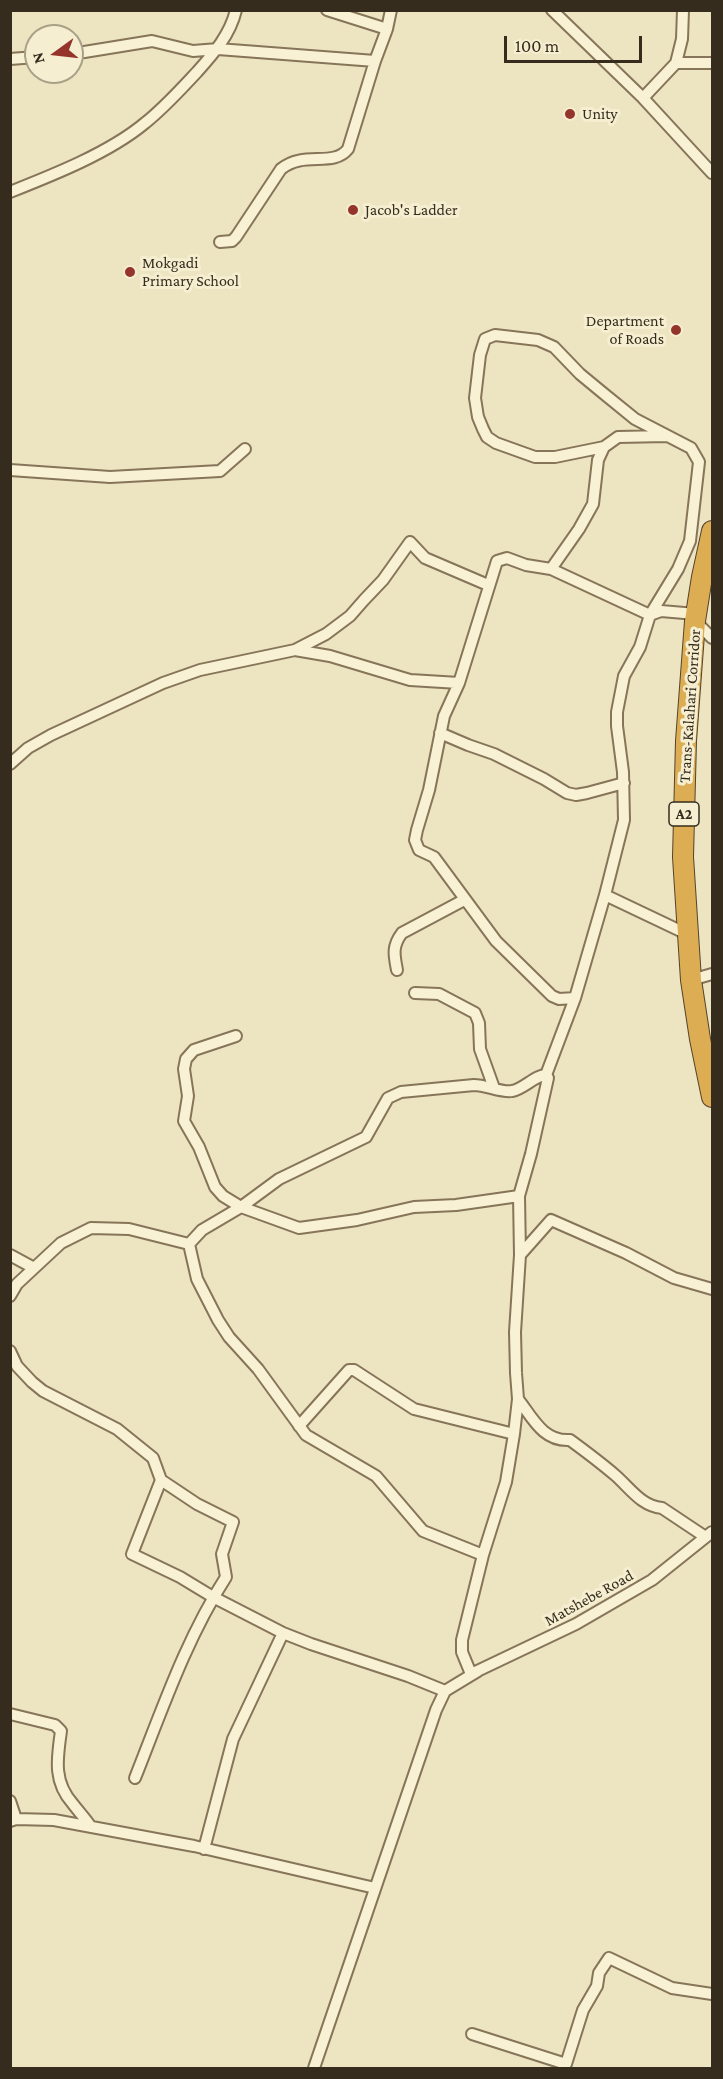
<!DOCTYPE html>
<style>
body{margin:0}
#map{position:relative;width:723px;height:2079px;overflow:hidden;background:#ede4c1;font-family:"Crimson Pro",serif}
canvas{display:block}
.frame{position:absolute;inset:0;border:12px solid #362c1d;pointer-events:none}
.north{position:absolute;left:24px;top:24px;width:60px;height:60px;box-sizing:border-box;background:#f5eed0;border:2px solid #a9a088;border-radius:50%;rotate:255deg;font-size:16px;font-weight:700;line-height:24px;text-align:center;color:#362c1d}
.north::after{content:'';display:block;margin:auto;width:21px;height:27px;background:#94342a;clip-path:polygon(50% 0,100% 100%,50% 72%,0 100%)}
.scale{position:absolute;left:504px;top:36px;width:138px;height:27px;box-sizing:border-box;border:3px solid #362c1d;border-top:0;padding-left:8px;font-size:18px;line-height:21px;white-space:nowrap;color:#362c1d;-webkit-text-stroke:4px #f5eed0;paint-order:stroke}
</style>
<div id="map">
<canvas width="723" height="2079"></canvas>
<div class="frame"></div>
<div class="north">N</div>
<div class="scale">100 m</div>
</div>
<script>
const context = document.querySelector('canvas').getContext('2d');
context.lineJoin = 'round';
function stroke(path, color, width, dash) { context.strokeStyle = color; context.lineWidth = width; context.lineCap = dash ? 'butt' : 'round'; context.setLineDash(dash || []); context.stroke(path); }
function write(font, color, halo, rows, align = 'center') {
  context.font = font + ' "Crimson Pro",serif'; context.lineWidth = 6; context.setLineDash([]); context.textBaseline = 'middle'; context.strokeStyle = halo; context.fillStyle = color; for (const [text, x, y, turn = 0] of rows) {
    context.save(); context.translate(x, y); context.rotate((+turn || 0) * Math.PI / 180); context.textAlign = isNaN(turn) ? turn : align; if (halo) context.strokeText(text, 0, 0); context.fillText(text, 0, 0); context.restore();
  }
}
const street = new Path2D(`
 M 327,10 L 387,29
 M 552,10 L 643,98 L 712,173
 M 72,54 L 152,41 L 193,51 L 218,49 L 375,61
 M 10,59 L 36,57
 M 676,63 L 712,63
 M 643,98 L 676,63 L 682,39 L 683,10
 M 10,192 C 53,175 109,153 145,123 C 164,108 181,89 197,72 C 214,53 230,35 236,10
 M 220,242 L 232,241 L 236,237 L 281,169 C 304,150 333,168 348,149 L 375,61 L 387,29 L 391,10
 M 667,436 L 618,437 L 604,447 L 555,457 L 535,457 L 496,443 L 487,437 L 483,429 L 478,417 L 475,398 L 480,355 L 485,339 L 495,335 L 538,340 L 554,347 L 580,374 L 603,393 L 635,419 L 691,448 L 699,462 L 690,541 L 678,569 L 650,615 L 640,647 L 624,676 L 617,712 L 617,726 L 623,772 L 624,820 L 605,895 L 575,998 L 546,1075 L 548,1078 L 531,1154 L 519,1196 L 520,1255 L 515,1332 L 516,1373 L 518,1399 L 514,1434 L 506,1482 L 483,1555 L 462,1640 L 462,1652 L 471,1674 L 576,1624 L 652,1580 L 712,1532
 M 10,470 L 110,477 L 220,471 L 245,449
 M 551,569 L 579,529 L 593,504 L 598,460 L 604,447
 M 695,621 L 712,638
 M 295,650 L 330,656 L 410,680 L 459,683
 M 440,733 L 468,745 L 494,754 L 544,779 L 567,793 L 576,795 L 587,793 L 624,783
 M 10,764 L 28,748 L 51,735 L 163,683 L 200,670 L 295,650 L 326,634 L 350,616 L 364,600 L 383,580 L 410,542 L 425,558 L 488,585
 M 605,895 L 687,934
 M 397,970 C 394,955 392,946 402,933 L 464,900
 M 691,980 L 712,974
 M 415,993 L 439,994 L 475,1013 L 479,1023 L 480,1049 L 494,1088
 M 575,998 L 559,999 L 552,996 L 496,941 L 434,857 L 419,850 L 415,840 L 417,830 L 429,790 L 444,716 L 459,683 L 497,561 L 507,558 L 526,565 L 551,569 L 650,615 L 661,611 L 696,614
 M 236,1036 L 194,1050 L 186,1059 L 184,1069 L 188,1096 L 184,1121 L 199,1147 L 215,1187 L 223,1196 L 241,1207 L 279,1179 L 366,1137 L 388,1098 L 401,1092 L 474,1085 C 486,1085 502,1093 512,1091 C 524,1089 535,1075 546,1075
 M 189,1244 L 197,1279 L 218,1320 L 229,1337 L 258,1369 L 306,1435 L 376,1476 L 423,1531 L 483,1555
 M 10,1255 L 34,1268
 M 520,1255 L 551,1220 L 626,1253 L 674,1278 L 712,1289
 M 10,1296 L 17,1284 L 61,1243 L 91,1228 L 129,1229 L 189,1244 L 202,1230 L 241,1207 L 299,1228 L 357,1220 L 414,1207 L 456,1205 L 519,1196
 M 10,1351 L 17,1366 L 32,1382 L 43,1391 L 117,1429 L 153,1458 L 161,1480 L 197,1504 L 233,1522 L 222,1554 L 226,1577 C 186,1639 162,1710 135,1778
 M 518,1399 C 532,1417 543,1442 570,1440 C 585,1451 601,1463 615,1475 C 630,1488 641,1506 662,1508 L 704,1536
 M 299,1426 L 349,1370 L 354,1370 L 414,1409 L 514,1434
 M 161,1480 L 132,1554 L 180,1577 L 213,1597 L 283,1633 L 311,1644 L 408,1676 L 445,1691
 M 10,1714 L 55,1725 L 61,1731 C 57,1759 53,1782 73,1804 C 79,1812 85,1818 91,1827
 M 10,1801 L 16,1819
 M 10,1821 L 16,1819 L 54,1820 L 194,1846 L 375,1888
 M 204,1849 L 233,1739 L 283,1633
 M 472,2034 L 566,2064 L 583,2010 L 597,1986 L 599,1973 L 609,1958 L 672,1988 L 712,1994
 M 314,2068 L 436,1710 L 445,1691 L 478,1671`);
const highway = new Path2D(`
 M 712,531 L 702,577 L 695,621 L 686,741 L 683,857 L 691,980 L 700,1039 L 712,1097`);
stroke(street, '#867559', 14);
stroke(highway, '#54432d', 22);
stroke(street, '#f8f1d4', 10);
stroke(highway, '#dcad52', 20);
for (const [x, y, r, color] of [
 [570,114,6,"#94342a"],
 [353,210,6,"#94342a"],
 [130,272,6,"#94342a"],
 [676,330,6,"#94342a"]
]) { const dot = new Path2D(); dot.arc(x, y, r, 0, 2 * Math.PI); context.fillStyle = color; context.fill(dot); stroke(dot, '#f5eed0', 2); }
for (const [x, y, w] of [
 [684,814,30]
]) { const box = new Path2D(); box.roundRect(x - w / 2, y - 12, w, 24, 4.5); context.fillStyle = '#f5eed0'; context.fill(box); stroke(box, '#362c1d', 1.5); }
write('bold 15px', '#362c1d', null, [
 ["A2",684,814]
]);
write('16px', '#362c1d', '#f5eed0', [
 ["Unity",582,114],
 ["Jacob's Ladder",365,210],
 ["Mokgadi",142,263],
 ["Primary School",142,281],
 ["Department",664,321,"right"],
 ["of Roads",664,339,"right"]
], 'left');
write('16px', '#362c1d', '#f5eed0', [
 ["Trans-Kalahari Corridor",690,706,-86],
 ["Matshebe Road",589,1598,-29]
]);
</script>
